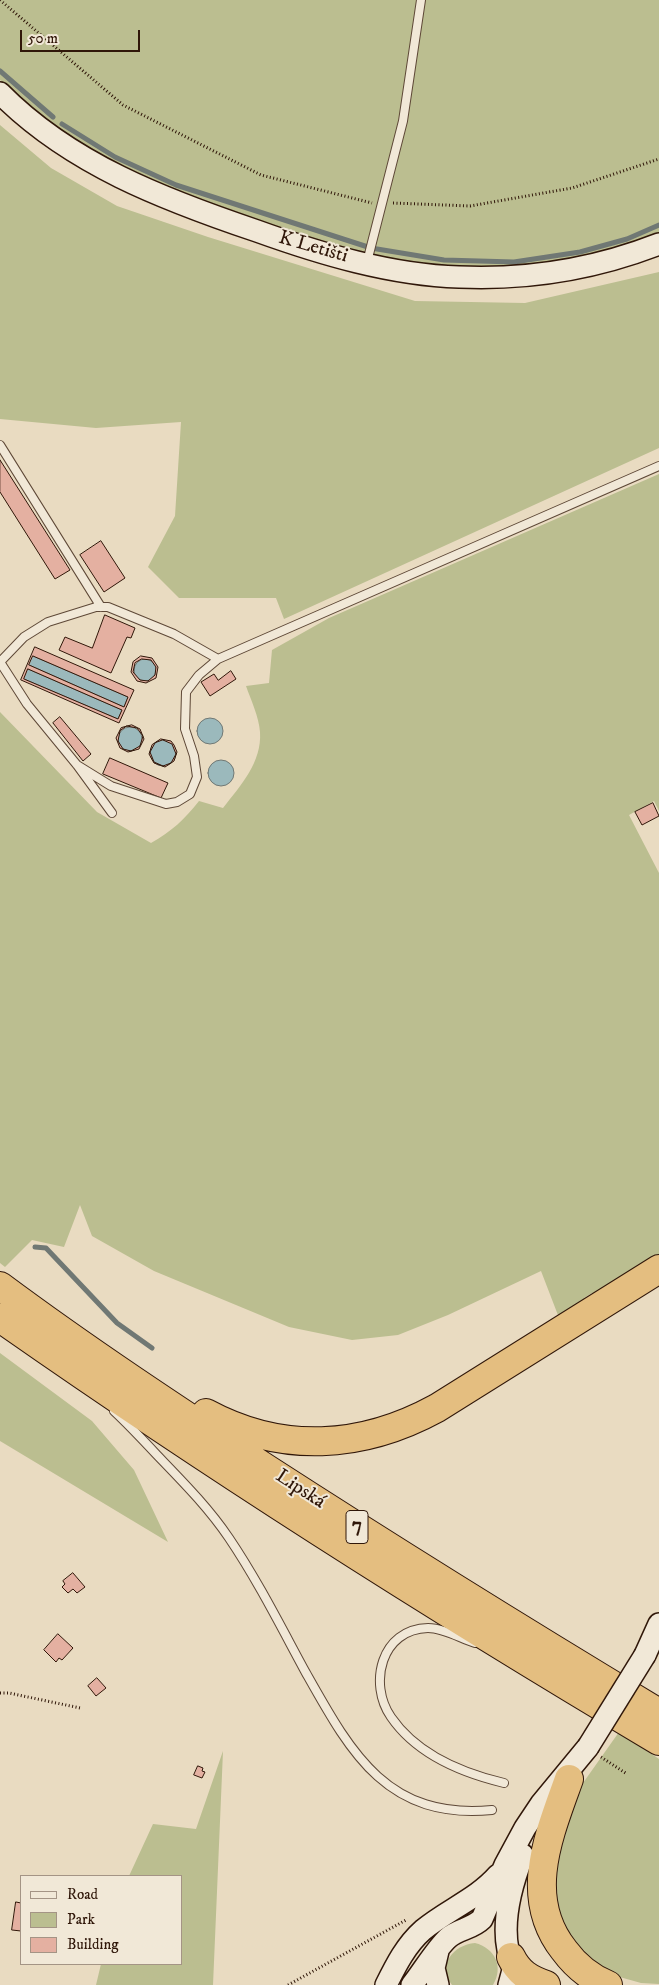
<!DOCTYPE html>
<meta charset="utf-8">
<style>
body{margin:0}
#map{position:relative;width:659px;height:1985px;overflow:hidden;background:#e9dbc1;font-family:"IM FELL DW Pica",serif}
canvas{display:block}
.legend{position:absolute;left:20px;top:1875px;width:162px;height:90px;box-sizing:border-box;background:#f1e8d7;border:1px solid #a49485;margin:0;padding:6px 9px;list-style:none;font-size:15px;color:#301709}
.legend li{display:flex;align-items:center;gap:10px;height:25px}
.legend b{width:25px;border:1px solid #a49485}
.scale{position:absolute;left:20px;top:30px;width:120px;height:22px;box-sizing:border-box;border:2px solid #301709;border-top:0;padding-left:6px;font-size:15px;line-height:18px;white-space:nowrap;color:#301709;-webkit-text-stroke:4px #f1e8d7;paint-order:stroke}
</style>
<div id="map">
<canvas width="659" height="1985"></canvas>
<ul class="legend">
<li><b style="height:6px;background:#f1e8d7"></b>Road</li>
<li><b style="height:14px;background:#bbbe90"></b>Park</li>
<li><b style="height:14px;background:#e4b0a1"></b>Building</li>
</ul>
<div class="scale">50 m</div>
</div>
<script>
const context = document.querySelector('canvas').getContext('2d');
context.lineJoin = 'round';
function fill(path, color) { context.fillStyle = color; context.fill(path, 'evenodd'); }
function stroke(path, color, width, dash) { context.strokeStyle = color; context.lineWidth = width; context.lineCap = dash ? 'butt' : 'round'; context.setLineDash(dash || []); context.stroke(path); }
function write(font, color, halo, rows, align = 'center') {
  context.font = font + ' "IM FELL DW Pica",serif'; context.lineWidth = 4; context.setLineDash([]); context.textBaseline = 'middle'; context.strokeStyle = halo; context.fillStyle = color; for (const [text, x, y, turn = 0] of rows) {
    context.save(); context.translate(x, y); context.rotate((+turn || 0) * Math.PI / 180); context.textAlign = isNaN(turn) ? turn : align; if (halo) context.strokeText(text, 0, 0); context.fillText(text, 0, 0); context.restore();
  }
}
fill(new Path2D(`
 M 0,0 L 659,0 L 659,233 C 608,256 550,266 494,269 C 482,270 469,268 456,267 C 443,266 428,266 415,264 C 369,256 325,243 280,228 C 176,194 79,161 0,80 Z
 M 0,125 L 51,168 L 117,206 L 208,237 L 415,301 L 525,303 L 659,272 L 659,448 L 284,619 L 276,598 L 179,598 L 148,567 L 175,516 L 181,422 L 96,428 L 0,419 Z
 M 659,474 L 659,811 L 654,801 L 629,815 L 659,873 L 659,1260 L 597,1299 L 592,1293 L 584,1298 L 588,1305 L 561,1323 L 541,1271 L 448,1315 L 398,1335 L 352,1340 L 289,1327 L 154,1271 L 92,1236 L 80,1205 L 64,1247 L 32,1240 L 5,1267 L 0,1263 L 0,712 L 97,812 L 151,843 C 171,832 185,819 199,801 L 223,808 C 241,785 262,762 260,732 C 259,717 251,700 246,686 L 269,683 L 272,650 L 329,618 Z
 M 0,1353 L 92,1421 L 134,1470 L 168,1542 L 0,1441 Z
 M 619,1732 L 659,1759 L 659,1984 L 641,1983 L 609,1974 L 573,1943 L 555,1908 L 551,1878 L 569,1808 L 583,1783 Z
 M 223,1751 L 213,1985 L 96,1985 L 101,1964 L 181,1964 L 181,1876 L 129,1876 L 153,1824 L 196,1829 Z
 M 475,1943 C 495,1948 504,1967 493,1985 L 452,1985 C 437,1965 453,1945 475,1943 Z`), '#bbbe90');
const water = new Path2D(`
 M 33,656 L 128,697 L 124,707 L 29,665 Z
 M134 670a11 11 0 1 1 22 0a11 11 0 1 1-22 0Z
 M 28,669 L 122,710 L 118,719 L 24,679 Z
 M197 731a13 13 0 1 1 26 0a13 13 0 1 1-26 0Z
 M118 739a12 12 0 1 1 24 0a12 12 0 1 1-24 0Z
 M150 753a13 13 0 1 1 26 0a13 13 0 1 1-26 0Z
 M208 773a13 13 0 1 1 26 0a13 13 0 1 1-26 0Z`);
fill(water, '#9bb9bc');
stroke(water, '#707874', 1);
stroke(new Path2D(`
 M 0,71 L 53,117
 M 62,124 L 115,157 L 176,185 L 371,248 L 444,260 L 514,262 L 580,252 L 627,239 L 659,225
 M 35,1247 L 46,1248 L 117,1323 L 152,1348`), '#707874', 5);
const building = new Path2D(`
 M 0,460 L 70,570 L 55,579 L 0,492 Z
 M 101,541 L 125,578 L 104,592 L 80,555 Z
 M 105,615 L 135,628 L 131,638 L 127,637 L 111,673 L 59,650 L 65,637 L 92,648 Z
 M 35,647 L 134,690 L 119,723 L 21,680 ZM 33,656 L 128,697 L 124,707 L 29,665 ZM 28,669 L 122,710 L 118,719 L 24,679 Z
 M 141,656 L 152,658 L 158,667 L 156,678 L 146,683 L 137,681 L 131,672 L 133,662 ZM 142,659 L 151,660 L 156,667 L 155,675 L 148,681 L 140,680 L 133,672 L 135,663 Z
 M 231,671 L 236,679 L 210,696 L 201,682 L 214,674 L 218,680 Z
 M 60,717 L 91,754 L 83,761 L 53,723 Z
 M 132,725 L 140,729 L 144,739 L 139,749 L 128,752 L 120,748 L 116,738 L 121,728 ZM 127,726 L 137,728 L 143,736 L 140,746 L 131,751 L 123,749 L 118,741 L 120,731 Z
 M 161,739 L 171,741 L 174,745 L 177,752 L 174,761 L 165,767 L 154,763 L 149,754 L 152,745 ZM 163,740 L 172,744 L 176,754 L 171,763 L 163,766 L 154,762 L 150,752 L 155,743 Z
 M 110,758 L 168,783 L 161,798 L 103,774 Z
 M 653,803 L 659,816 L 642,825 L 635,812 Z
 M 73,1573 L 85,1587 L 77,1593 L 73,1589 L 68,1593 L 62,1587 L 65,1584 L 63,1581 Z
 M 58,1634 L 73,1648 L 62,1660 L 59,1658 L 56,1662 L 44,1650 Z
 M 97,1678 L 106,1688 L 96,1696 L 88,1686 Z
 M 198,1766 L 203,1768 L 202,1771 L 205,1772 L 202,1778 L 194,1775 Z
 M 16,1902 L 21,1903 L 21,1931 L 12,1930 Z`);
fill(building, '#e4b0a1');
stroke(building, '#301709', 1);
const lane = new Path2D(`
 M 367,262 L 403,121 L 421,0
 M 0,445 L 101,607
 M 0,662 L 24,637 L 48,622 L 96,607 L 108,607 L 174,634 L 218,659 L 659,466
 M 0,662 L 27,704 L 77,765 L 112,813
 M 77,765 L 111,786 L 166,804 L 177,802 L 190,794 L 197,777 L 194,756 L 185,729 L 186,692 L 199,675 L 218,659
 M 114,1411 C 129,1425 143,1440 157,1455 C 182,1481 208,1507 229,1538 C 258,1581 281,1627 306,1673 C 351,1753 387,1820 492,1810
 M 475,1643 C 460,1638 443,1628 428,1628 C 381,1629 368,1684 391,1717 C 417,1755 462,1773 504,1783`);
const secondary = new Path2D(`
 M 0,93 C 70,164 165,200 257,231 C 321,254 391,275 459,277 C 528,280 595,269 659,244
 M 645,1655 L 659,1624
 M 508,1950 C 502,1920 512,1883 523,1855
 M 386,1985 C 396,1965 406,1945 423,1930 C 447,1910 477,1899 498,1875
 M 412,1985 C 423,1971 436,1949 448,1938 C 458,1929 472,1929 482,1919 L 505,1865 L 525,1828 L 541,1804 L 588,1747
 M 438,1985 L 434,1968 L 438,1951
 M 509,1985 L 513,1970 L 510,1953`);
const highway = new Path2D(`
 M 0,1286 C 86,1350 174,1408 264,1467 C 394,1551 526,1633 659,1713
 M 0,1318 C 214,1468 435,1608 659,1741
 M 206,1413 C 282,1454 362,1449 437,1408 L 659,1269
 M 569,1779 C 549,1835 522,1897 564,1950 C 575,1965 591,1978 608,1985
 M 511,1957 C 519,1973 529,1979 546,1985`);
stroke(lane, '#5e4837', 10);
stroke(secondary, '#301709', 24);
stroke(highway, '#301709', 30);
stroke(new Path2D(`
 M 0,0 L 123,105 L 261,175 L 372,203
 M 393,203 L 470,206 L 572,188 L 659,159
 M 0,1693 L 9,1693 L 80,1708
 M 601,1757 L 627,1774
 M 288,1985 L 406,1920`), '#301709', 3, [1, 2.5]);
stroke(lane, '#f1e8d7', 8);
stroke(secondary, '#f1e8d7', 21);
stroke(highway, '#e4be80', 28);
const secondaryBridge = new Path2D(`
 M 588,1747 L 645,1655`);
stroke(secondaryBridge, '#301709', 24, []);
stroke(secondaryBridge, '#f1e8d7', 21);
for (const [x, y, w] of [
 [357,1527,22]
]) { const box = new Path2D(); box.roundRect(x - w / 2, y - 16.5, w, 33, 4); context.fillStyle = '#f1e8d7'; context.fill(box); stroke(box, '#301709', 1); }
write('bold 19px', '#301709', null, [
 ["7",357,1527]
]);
write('20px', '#301709', '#f1e8d7', [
 ["K Letišti",313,248,16],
 ["Lipská",300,1490,33]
]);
</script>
